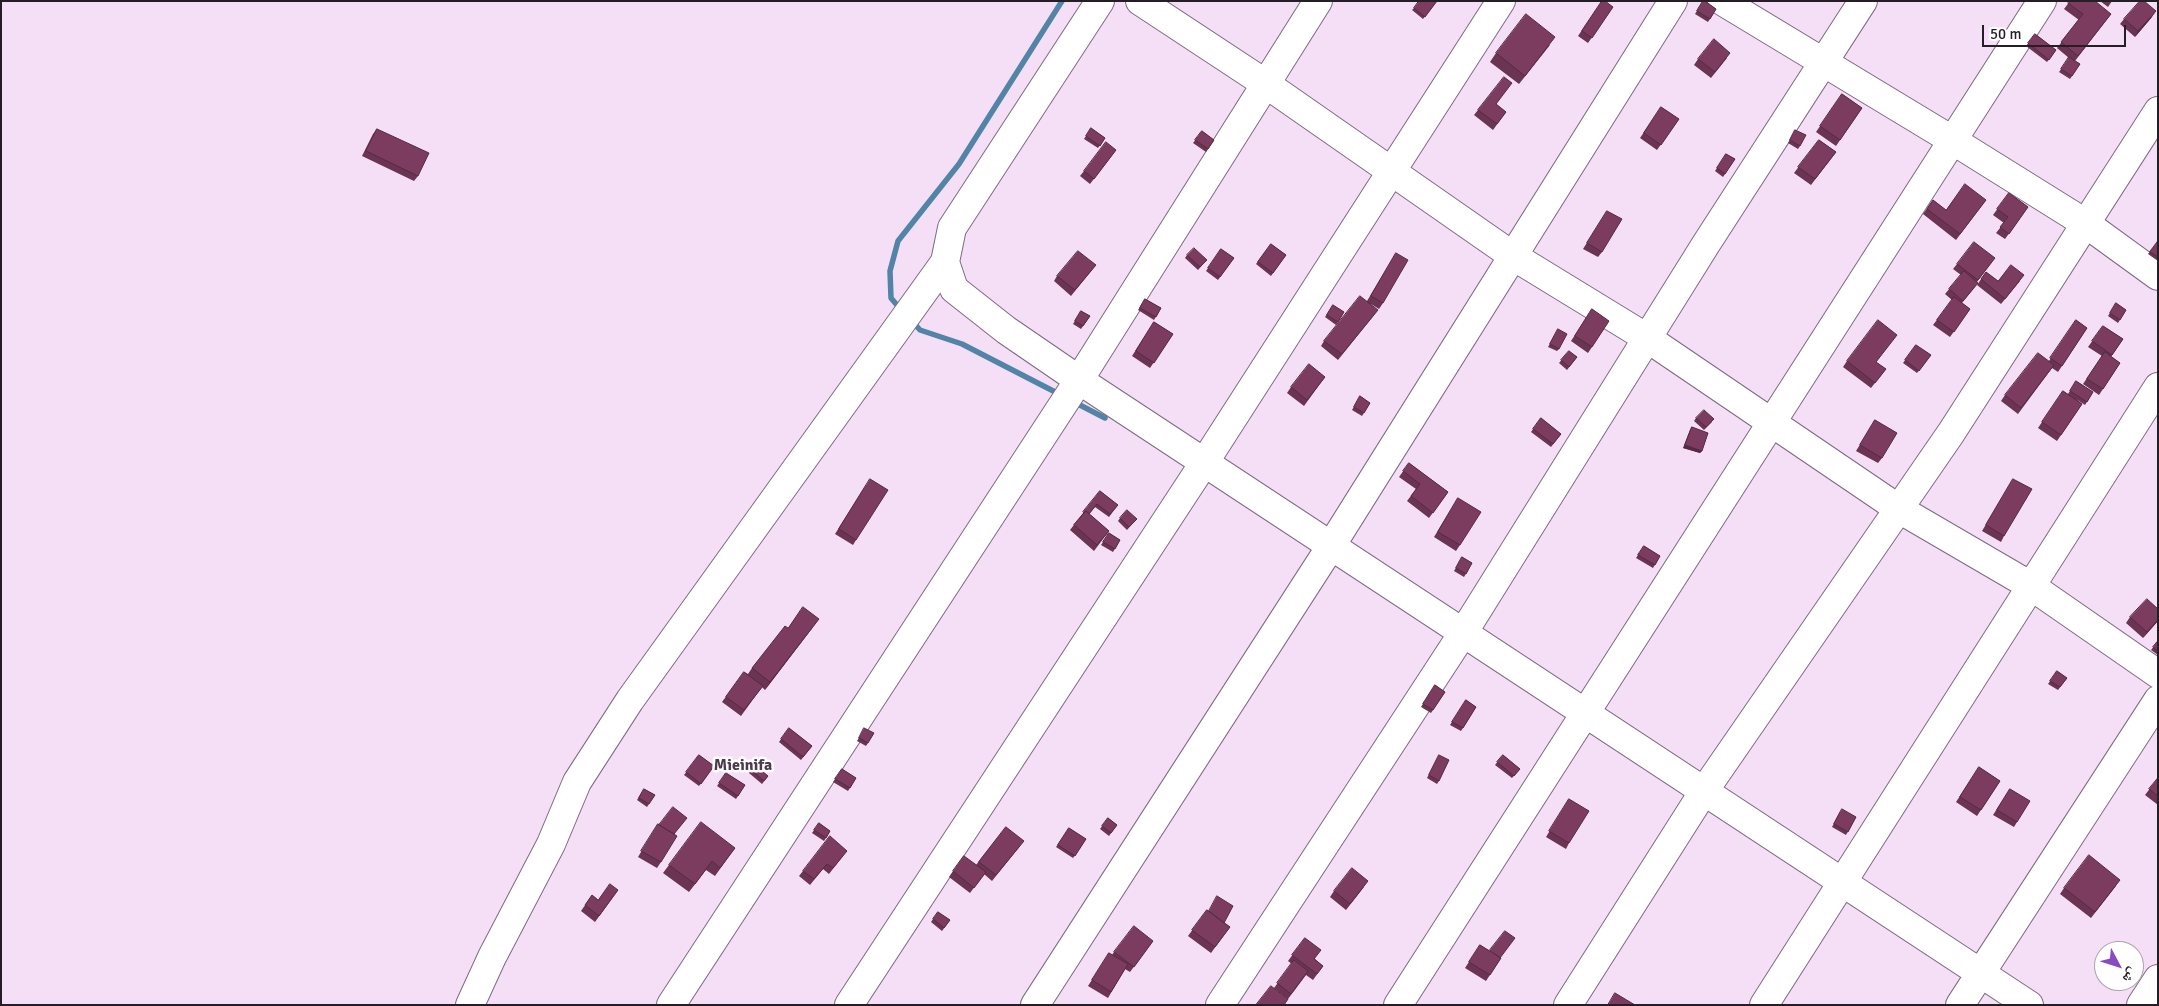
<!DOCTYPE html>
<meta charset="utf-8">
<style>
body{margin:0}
#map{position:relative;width:2159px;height:1006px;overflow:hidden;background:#f4dff6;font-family:Signika,"Noto Naskh Arabic",sans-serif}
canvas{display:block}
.frame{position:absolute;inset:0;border:2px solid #261e27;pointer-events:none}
.north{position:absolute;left:2094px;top:941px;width:50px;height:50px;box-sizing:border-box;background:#fff;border:1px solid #a8a5a9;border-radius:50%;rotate:130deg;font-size:14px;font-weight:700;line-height:20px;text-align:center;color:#261e27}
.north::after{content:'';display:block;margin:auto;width:18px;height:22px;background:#884bc1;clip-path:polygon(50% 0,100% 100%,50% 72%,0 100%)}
.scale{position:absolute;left:1982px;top:25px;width:144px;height:22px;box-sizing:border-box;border:2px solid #261e27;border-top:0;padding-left:6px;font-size:15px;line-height:18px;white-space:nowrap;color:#261e27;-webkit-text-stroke:4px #fff;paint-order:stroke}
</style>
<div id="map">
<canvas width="2159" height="1006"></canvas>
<div class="frame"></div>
<div class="north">ش</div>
<div class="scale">50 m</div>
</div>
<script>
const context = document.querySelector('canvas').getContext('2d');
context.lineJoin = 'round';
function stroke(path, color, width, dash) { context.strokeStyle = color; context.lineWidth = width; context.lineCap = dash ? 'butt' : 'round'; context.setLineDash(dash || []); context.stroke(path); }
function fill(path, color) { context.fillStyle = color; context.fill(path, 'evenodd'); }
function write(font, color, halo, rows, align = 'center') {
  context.font = font + ' Signika,sans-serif'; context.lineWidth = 5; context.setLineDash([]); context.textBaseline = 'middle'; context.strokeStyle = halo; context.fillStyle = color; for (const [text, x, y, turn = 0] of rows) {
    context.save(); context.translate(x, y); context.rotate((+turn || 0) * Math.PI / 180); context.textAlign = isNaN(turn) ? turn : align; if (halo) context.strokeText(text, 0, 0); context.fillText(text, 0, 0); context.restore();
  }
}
stroke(new Path2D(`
 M 902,311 L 891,298 L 890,271 L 898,241 L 959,164 L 1062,1
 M 912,321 L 920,330 L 962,344 L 1061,395
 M 1074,402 L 1105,418`), '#5184a6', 5.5);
const minor = new Path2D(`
 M 1100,1 L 952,228 L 945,262 L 954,289 L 1006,330 L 1079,380 L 2029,1005
 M 1140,1 L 1266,84 L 1513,256 L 1647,338 L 1899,509 L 2031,586 L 2158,674
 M 1722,1 L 1952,140 L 2085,223 L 2158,276
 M 470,1005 L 492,957 L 551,844 L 577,782 L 630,700 L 945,262
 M 671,1005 L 1079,380 L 1318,1
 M 849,1005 L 1204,463 L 1501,1
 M 1035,1005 L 1331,546 L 1673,1
 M 1220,1005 L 1463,633 L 1706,244 L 1863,1
 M 1398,1005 C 1615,672 1826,335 2042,1
 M 1568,1005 L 1704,791 L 1951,433 L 2158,111
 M 1764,1005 L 2158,387
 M 1960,1005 L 2158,700
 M 2141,1005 L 2158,979`);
stroke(minor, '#7e6b80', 30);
stroke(minor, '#fff', 28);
fill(new Path2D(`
 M 1437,1 L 1423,19 L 1412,10 L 1414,8 Z
 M 1602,1 L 1613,7 L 1588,43 L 1578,36 Z
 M 1703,1 L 1716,9 L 1708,22 L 1695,14 Z
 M 2070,1 L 2111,14 L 2075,61 L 2080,64 L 2070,79 L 2059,72 L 2069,58 L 2057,48 L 2079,20 L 2064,9 Z
 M 2100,1 L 2112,1 L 2108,7 Z
 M 2152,17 L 2135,37 L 2120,24 L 2124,19 Z
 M 2035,34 L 2056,50 L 2047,62 L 2026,46 Z
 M 1550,45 L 1519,84 L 1490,62 L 1496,53 Z
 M 1727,58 L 1711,78 L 1694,65 L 1698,59 Z
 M 1842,94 L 1862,108 L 1836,146 L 1816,132 Z
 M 1496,104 L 1506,112 L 1493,130 L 1474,115 L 1478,110 Z
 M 1661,107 L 1679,119 L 1657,150 L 1640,138 Z
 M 1091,128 L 1105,138 L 1098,148 L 1084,139 Z
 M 377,129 L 418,176 L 414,181 L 362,156 L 373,134 Z
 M 1795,130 L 1800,146 L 1798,149 L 1788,143 Z
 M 1202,131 L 1214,140 L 1206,152 L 1193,143 Z
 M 1819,140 L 1836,152 L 1811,185 L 1794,173 Z
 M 1116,150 L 1090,184 L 1080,176 L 1084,171 Z
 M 1726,154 L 1735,159 L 1723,177 L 1715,171 Z
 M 2009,193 L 2028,207 L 2005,239 L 1996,233 L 2004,223 L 1993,215 Z
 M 1933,200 L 1946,210 L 1986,200 L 1956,240 L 1923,214 Z
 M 1607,211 L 1602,252 L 1598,257 L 1583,249 Z
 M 2158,241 L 2158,261 L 2148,254 Z
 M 1271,244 L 1286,255 L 1271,276 L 1256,264 Z
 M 1221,249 L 1234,258 L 1218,280 L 1206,271 Z
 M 1396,253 L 1383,303 L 1379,309 L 1371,304 L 1374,315 L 1338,360 L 1321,346 L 1324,341 L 1367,301 Z
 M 1187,255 L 1205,262 L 1198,270 L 1185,258 Z
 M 1991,263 L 1977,282 L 1974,288 L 1962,303 L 1970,309 L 1950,337 L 1933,325 L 1952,300 L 1945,294 L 1961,275 L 1953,269 L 1957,264 Z
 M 1092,270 L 1071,296 L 1054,281 L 1057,276 Z
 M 1986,272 L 1998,281 L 2020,281 L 2001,304 L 1977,285 Z
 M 1145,299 L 1161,308 L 1154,320 L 1138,310 Z
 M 2116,303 L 2126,310 L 2118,323 L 2108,316 Z
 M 1333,305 L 1344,312 L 1336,325 L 1325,317 Z
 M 1592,309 L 1592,347 L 1588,353 L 1571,341 Z
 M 1081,311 L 1090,316 L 1081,329 L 1073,324 Z
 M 2076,320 L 2087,328 L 2058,372 L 2052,368 L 2018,414 L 2001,401 L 2005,395 L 2049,361 Z
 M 1154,322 L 1173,334 L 1150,368 L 1132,356 Z
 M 2103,326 L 2123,339 L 2111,357 L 2120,363 L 2099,395 L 2083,384 L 2102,356 L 2088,347 Z
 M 1558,329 L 1559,349 L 1557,351 L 1548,347 Z
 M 1916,345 L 1931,355 L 1917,373 L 1903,363 Z
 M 1569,351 L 1577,357 L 1567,370 L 1559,363 Z
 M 1847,361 L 1877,363 L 1886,369 L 1871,388 L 1843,367 Z
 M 1325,377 L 1304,406 L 1287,393 L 1291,387 Z
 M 2076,381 L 2093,392 L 2085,405 L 2076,399 L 2082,404 L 2057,441 L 2038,428 L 2063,391 L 2068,394 Z
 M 1360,396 L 1370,403 L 1362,416 L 1352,410 Z
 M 1541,418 L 1561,434 L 1551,447 L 1531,432 Z
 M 1696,418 L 1712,422 L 1704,430 L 1694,421 Z
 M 1875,420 L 1882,458 L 1878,463 L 1856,451 Z
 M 1692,427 L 1702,451 L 1700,453 L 1683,448 L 1690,430 Z
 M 1409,463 L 1448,492 L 1429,518 L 1407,501 L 1416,489 L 1399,477 Z
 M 2013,479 L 2004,536 L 2001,542 L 1982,531 Z
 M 866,485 L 856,540 L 853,545 L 835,534 Z
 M 1100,491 L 1118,505 L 1109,517 L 1095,507 L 1089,514 L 1109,531 L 1094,551 L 1070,530 Z
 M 1458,498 L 1460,545 L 1456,551 L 1434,537 Z
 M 1120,518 L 1135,521 L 1127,530 L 1118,521 Z
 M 1109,533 L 1120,540 L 1113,552 L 1101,545 Z
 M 1644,546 L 1660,556 L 1653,568 L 1636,558 Z
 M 1462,557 L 1472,563 L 1464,577 L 1454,571 Z
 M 2158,609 L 2158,621 L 2143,638 L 2126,623 L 2130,617 Z
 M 813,627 L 765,690 L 762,687 L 741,716 L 722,702 L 744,672 L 748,674 L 752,668 L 788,628 Z
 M 2158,641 L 2158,655 L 2151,650 Z
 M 2057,671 L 2067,678 L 2058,690 L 2048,684 Z
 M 1435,685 L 1445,692 L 1431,713 L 1421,707 Z
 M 1466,700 L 1476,707 L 1461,731 L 1450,725 Z
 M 789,728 L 812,746 L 801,760 L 779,742 Z
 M 863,731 L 868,743 L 866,746 L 857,741 Z
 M 699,755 L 714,766 L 699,786 L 684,775 Z
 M 1439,755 L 1439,781 L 1437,784 L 1427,778 Z
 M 1503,755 L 1520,769 L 1512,778 L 1495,765 Z
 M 1979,767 L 2000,781 L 1977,816 L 1956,802 Z
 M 842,769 L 856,778 L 848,791 L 833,782 Z
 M 751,770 L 768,776 L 762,784 L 749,773 Z
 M 726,773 L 745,785 L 736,799 L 717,786 Z
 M 2158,778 L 2158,805 L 2145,795 Z
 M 644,789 L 655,795 L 647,807 L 637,800 Z
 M 2010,789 L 2017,822 L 2014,827 L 1993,815 Z
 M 1569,799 L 1569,843 L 1566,849 L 1546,837 Z
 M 1840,812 L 1856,817 L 1846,835 L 1832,827 Z
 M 1108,818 L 1117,825 L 1109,836 L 1100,829 Z
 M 819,823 L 830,831 L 824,841 L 812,833 Z
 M 658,824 L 674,834 L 661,862 L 657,868 L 638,857 Z
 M 1006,827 L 1020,846 L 992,881 L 984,874 L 970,893 L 949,877 L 953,871 L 976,865 Z
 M 1069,828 L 1086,839 L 1073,858 L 1056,847 Z
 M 735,848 L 715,876 L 706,870 L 689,892 L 663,873 L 669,865 Z
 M 843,856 L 829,874 L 823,869 L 810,885 L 799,876 L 803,871 Z
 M 2116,886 L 2091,918 L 2060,894 L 2064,888 Z
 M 1364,887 L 1346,910 L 1330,897 L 1334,891 Z
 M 618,890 L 595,922 L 581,911 L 592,895 L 598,900 Z
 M 1207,910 L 1230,927 L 1211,953 L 1188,936 Z
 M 938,912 L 950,920 L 942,931 L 931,922 Z
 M 1305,938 L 1315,959 L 1323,966 L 1313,980 L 1306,975 L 1288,999 L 1274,988 L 1292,964 L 1288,961 Z
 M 1153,941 L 1130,972 L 1125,969 L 1108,998 L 1088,986 L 1109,953 L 1112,955 L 1114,952 Z
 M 1480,945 L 1501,958 L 1486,981 L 1465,968 Z`), '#6a3452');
fill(new Path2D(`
 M 2156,11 L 2152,17 L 2135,37 L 2138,31 Z
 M 1685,445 L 1702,451 L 1700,453 L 1683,448 Z
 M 819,619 L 813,627 L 765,690 L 770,682 Z
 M 2158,620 L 2158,621 L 2143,638 L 2147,632 Z`), '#562a42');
const building = new Path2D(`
 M 1419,1 L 1437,1 L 1425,17 L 1414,8 Z
 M 1602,1 L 1605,1 L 1613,7 L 1592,38 L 1582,31 Z
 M 1703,1 L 1705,1 L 1716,9 L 1710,19 L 1697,11 Z
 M 2070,1 L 2095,1 L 2111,14 L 2078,56 L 2061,42 L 2083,14 L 2068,3 Z
 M 2140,1 L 2144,1 L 2156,11 L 2138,31 L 2124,19 Z
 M 1526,14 L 1555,37 L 1525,76 L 1496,53 Z
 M 2035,34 L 2056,50 L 2049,60 L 2028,43 Z
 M 1714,39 L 1730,53 L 1715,72 L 1698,59 Z
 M 2069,57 L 2080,64 L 2072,76 L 2061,69 Z
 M 1504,77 L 1512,83 L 1496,104 L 1506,112 L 1497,124 L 1478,110 Z
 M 1842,94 L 1862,108 L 1840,140 L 1820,126 Z
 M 1661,107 L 1679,119 L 1661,145 L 1644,133 Z
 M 1091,128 L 1105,138 L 1100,146 L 1086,136 Z
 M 377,129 L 429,153 L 418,176 L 366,151 Z
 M 1795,130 L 1806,135 L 1800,146 L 1790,140 Z
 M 1202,131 L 1214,140 L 1208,149 L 1195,140 Z
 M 1819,140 L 1836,152 L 1815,179 L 1798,167 Z
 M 1106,142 L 1116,150 L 1094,179 L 1084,171 Z
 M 1726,154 L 1735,159 L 1725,174 L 1717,168 Z
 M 1965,184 L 1986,200 L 1960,234 L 1927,209 L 1933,200 L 1946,210 Z
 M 2009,193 L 2028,207 L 2009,234 L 2000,227 L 2008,217 L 1997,209 Z
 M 1607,211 L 1622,219 L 1602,252 L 1587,243 Z
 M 2158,241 L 2158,257 L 2150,252 Z
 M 1974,242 L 1995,258 L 1978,280 L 1957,264 Z
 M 1271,244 L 1286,255 L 1273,273 L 1258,262 Z
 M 1194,248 L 1207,260 L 1200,267 L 1187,255 Z
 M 1221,249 L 1234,258 L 1220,277 L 1208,268 Z
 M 1078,251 L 1096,265 L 1075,290 L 1057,276 Z
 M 1396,253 L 1408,260 L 1383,303 L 1371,296 Z
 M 2011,265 L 2024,275 L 2005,299 L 1981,279 L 1986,272 L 1998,281 Z
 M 1964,271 L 1978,283 L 1963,301 L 1949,289 Z
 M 1360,296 L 1378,310 L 1342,354 L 1324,341 Z
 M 1954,297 L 1970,309 L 1954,332 L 1937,320 Z
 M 1145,299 L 1161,308 L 1156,317 L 1140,308 Z
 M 2116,303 L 2126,310 L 2120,320 L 2110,313 Z
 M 1333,305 L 1344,312 L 1338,322 L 1327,315 Z
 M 1592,309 L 1609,321 L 1592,347 L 1575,336 Z
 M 1081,311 L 1090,316 L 1083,326 L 1075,321 Z
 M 1878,320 L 1897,335 L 1876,362 L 1886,369 L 1875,383 L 1847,361 Z
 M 2076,320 L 2087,328 L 2062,366 L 2050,358 Z
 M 1154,322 L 1173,334 L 1154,363 L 1136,351 Z
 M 2103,326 L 2123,339 L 2112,355 L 2092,341 Z
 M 1558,329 L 1567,334 L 1559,349 L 1550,344 Z
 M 1916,345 L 1931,355 L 1919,371 L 1905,360 Z
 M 1569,351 L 1577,357 L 1569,367 L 1561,360 Z
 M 2105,352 L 2120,363 L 2103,389 L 2087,379 Z
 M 2038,353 L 2054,365 L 2021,408 L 2005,395 Z
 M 1309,364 L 1325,377 L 1307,400 L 1291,387 Z
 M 2076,381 L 2093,392 L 2087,402 L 2070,391 Z
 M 2063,391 L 2082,404 L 2061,435 L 2042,422 Z
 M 1360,396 L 1370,403 L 1364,413 L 1354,407 Z
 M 1704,410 L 1714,419 L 1706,427 L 1696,418 Z
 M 1541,418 L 1561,434 L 1553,444 L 1533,429 Z
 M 1875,420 L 1897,433 L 1882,458 L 1860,445 Z
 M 1692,427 L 1708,433 L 1702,451 L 1685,445 Z
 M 1409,463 L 1448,492 L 1433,513 L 1411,496 L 1420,484 L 1403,471 Z
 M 870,479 L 888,490 L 856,540 L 839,529 Z
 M 2013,479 L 2032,489 L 2004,536 L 1986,525 Z
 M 1100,491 L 1118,505 L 1110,514 L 1097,504 L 1089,514 L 1086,511 L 1084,513 L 1083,512 Z
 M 1458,498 L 1481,512 L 1460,545 L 1438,532 Z
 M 1127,510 L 1137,519 L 1129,527 L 1120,518 Z
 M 1086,511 L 1109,531 L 1097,545 L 1074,525 Z
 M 1109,533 L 1120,540 L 1115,549 L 1103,542 Z
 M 1644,546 L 1660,556 L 1655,565 L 1638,555 Z
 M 1462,557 L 1472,563 L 1466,574 L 1456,568 Z
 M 2147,599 L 2158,609 L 2158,620 L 2147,632 L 2130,617 Z
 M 803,607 L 819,619 L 770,682 L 752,668 L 785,626 L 788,628 Z
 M 2158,641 L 2158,651 L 2153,647 Z
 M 2057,671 L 2067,678 L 2060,687 L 2050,681 Z
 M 744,672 L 763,686 L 744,710 L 726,697 Z
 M 1435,685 L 1445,692 L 1433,710 L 1423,704 Z
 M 1466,700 L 1476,707 L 1463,728 L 1452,722 Z
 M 789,728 L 812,746 L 803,757 L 781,739 Z
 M 864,728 L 874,733 L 868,743 L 859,738 Z
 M 699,755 L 714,766 L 701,784 L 686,772 Z
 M 1439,755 L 1449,760 L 1439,781 L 1429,775 Z
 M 1503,755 L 1520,769 L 1514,776 L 1497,762 Z
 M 755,765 L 768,776 L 764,781 L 751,770 Z
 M 1979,767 L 2000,781 L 1981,810 L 1960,797 Z
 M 842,769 L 856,778 L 850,788 L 835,779 Z
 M 726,773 L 745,785 L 738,796 L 719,783 Z
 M 2158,778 L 2158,796 L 2149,789 Z
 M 644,789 L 655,795 L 649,804 L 639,798 Z
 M 2010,789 L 2030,801 L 2017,822 L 1997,810 Z
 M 1569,799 L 1589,811 L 1569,843 L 1549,831 Z
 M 673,807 L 687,818 L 674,834 L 659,825 Z
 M 1842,809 L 1856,817 L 1848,832 L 1834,824 Z
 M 1108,818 L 1117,825 L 1111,833 L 1102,826 Z
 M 701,822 L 735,848 L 720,868 L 712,861 L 695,884 L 669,865 Z
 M 819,823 L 830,831 L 826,838 L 814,830 Z
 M 658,824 L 677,836 L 661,862 L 641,851 Z
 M 1006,827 L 1024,841 L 996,875 L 979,862 Z
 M 1069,828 L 1086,839 L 1075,856 L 1058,845 Z
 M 830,836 L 847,851 L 833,868 L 827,864 L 814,879 L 803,871 Z
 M 2089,855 L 2120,880 L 2095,912 L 2064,888 Z
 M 964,856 L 986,872 L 974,888 L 953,871 Z
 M 1352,868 L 1368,881 L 1350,904 L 1334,891 Z
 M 610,884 L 618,890 L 599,916 L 585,905 L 592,895 L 598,900 Z
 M 1217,896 L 1233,906 L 1224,923 L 1209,911 Z
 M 1207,910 L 1230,927 L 1215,947 L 1192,930 Z
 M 938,912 L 950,920 L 944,928 L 933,919 Z
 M 1134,926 L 1153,941 L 1134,967 L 1114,952 Z
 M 1505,931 L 1515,938 L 1500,958 L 1490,950 Z
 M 1305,938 L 1321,950 L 1314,959 L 1323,966 L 1317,974 L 1292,955 Z
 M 1480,945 L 1501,958 L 1490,975 L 1469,962 Z
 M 1109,953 L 1128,964 L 1111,992 L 1092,980 Z
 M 1294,960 L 1308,971 L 1291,994 L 1277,983 Z
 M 1271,986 L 1288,999 L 1284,1005 L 1256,1005 Z
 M 1615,993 L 1635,1005 L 1608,1005 Z`);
fill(building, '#7b3c5f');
stroke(building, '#562a42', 1);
write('bold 16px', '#4c3b4e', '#fff', [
 ["Mieinifa",743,766]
]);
</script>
